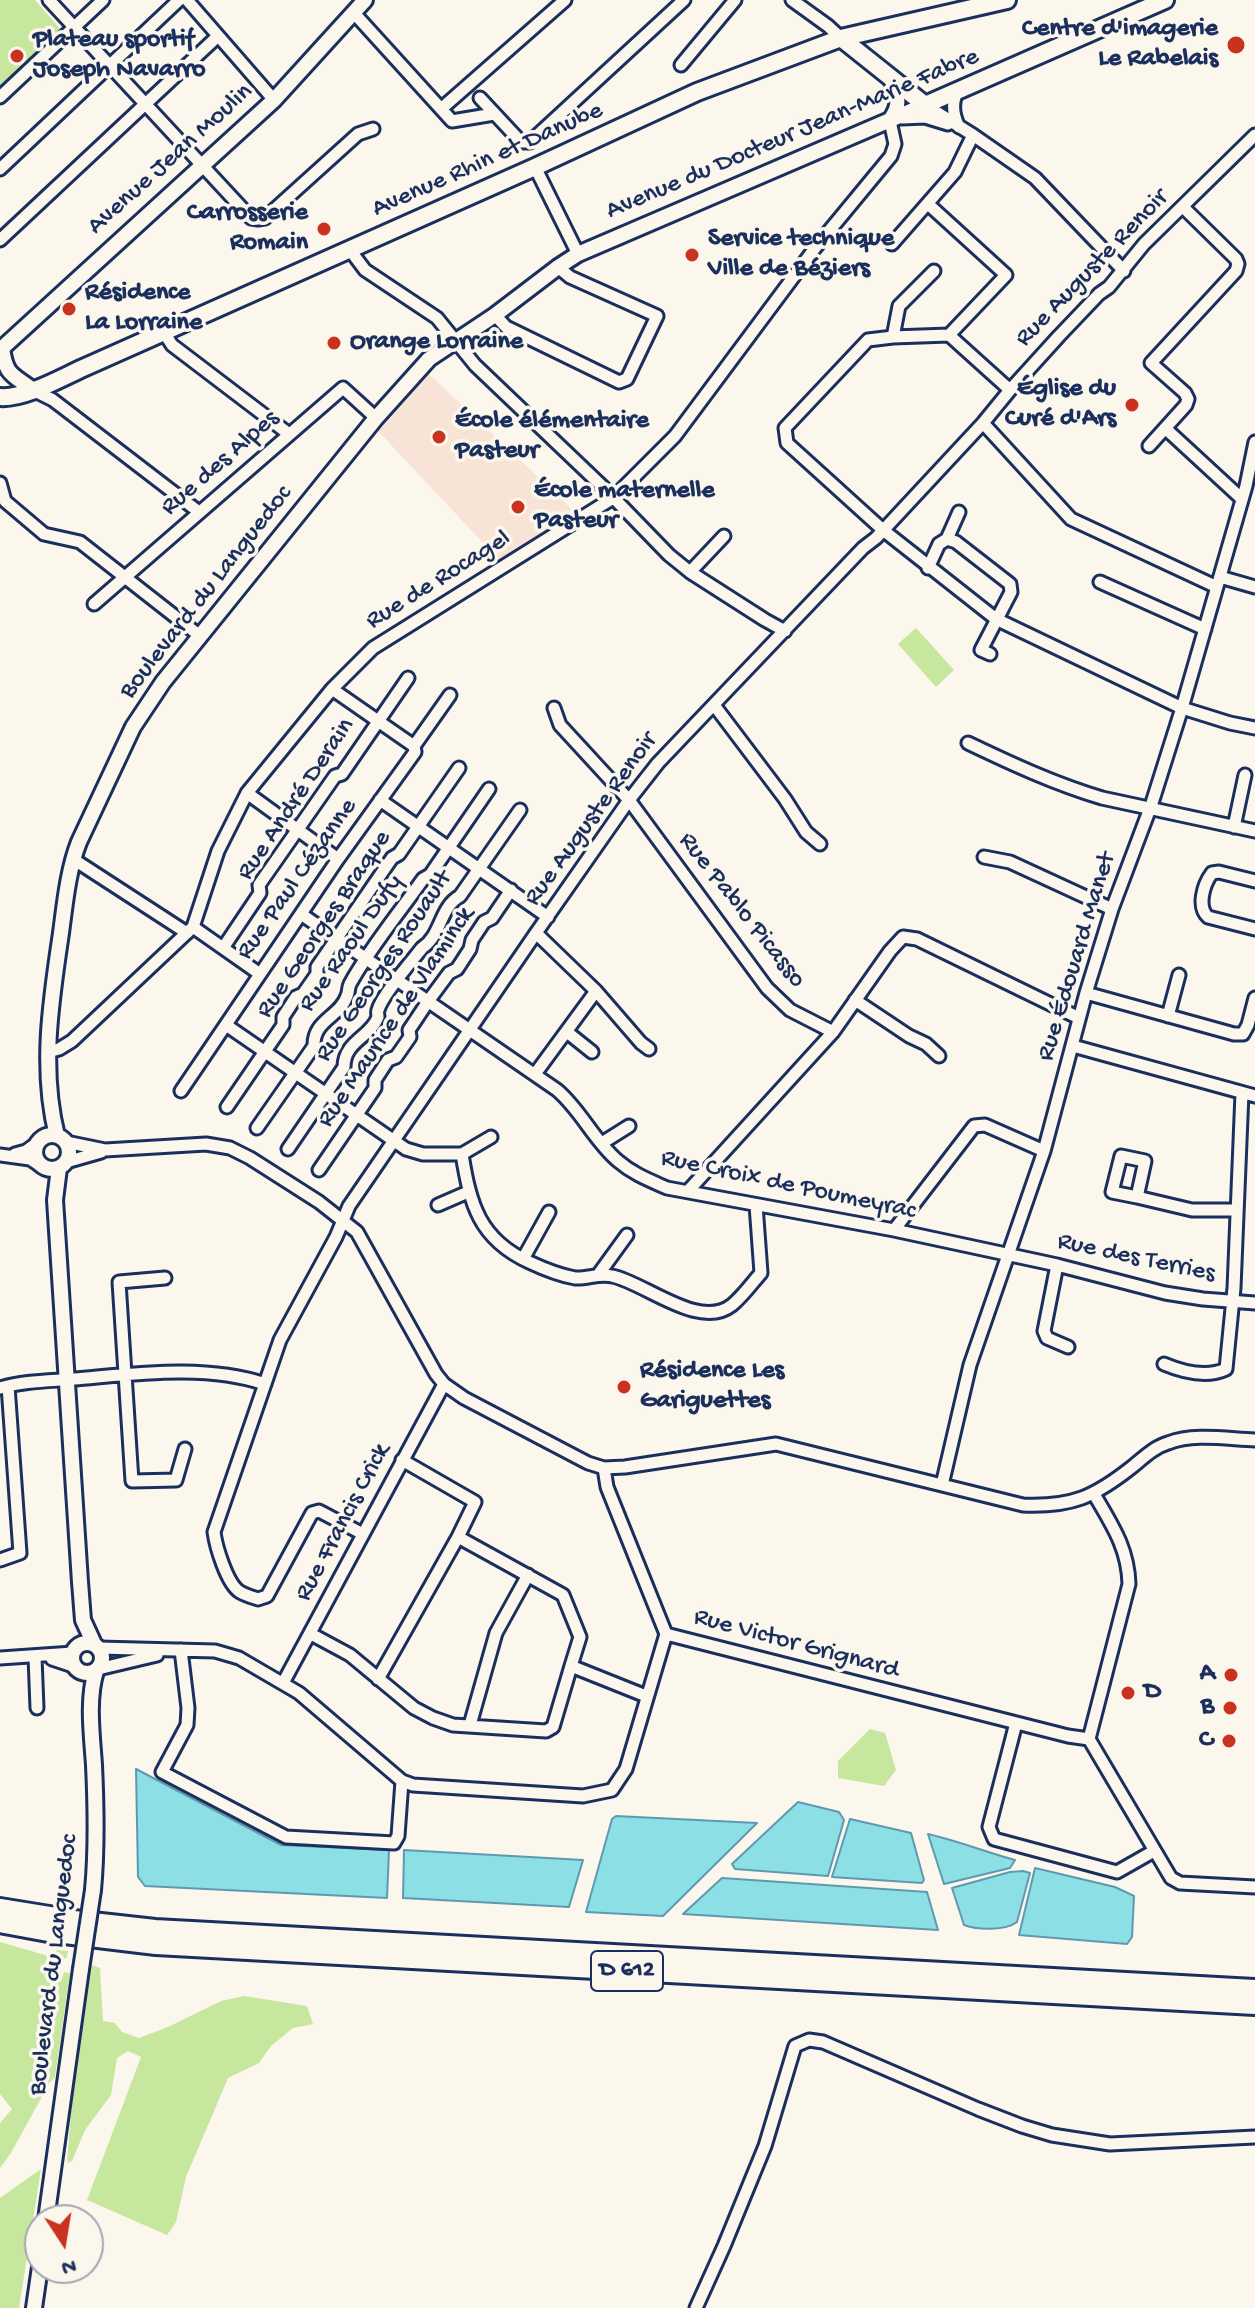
<!DOCTYPE html>
<meta charset="utf-8">
<style>
body{margin:0}
#map{position:relative;width:1255px;height:2308px;overflow:hidden;background:#fbf7ec;font-family:"Gochi Hand",sans-serif}
canvas{display:block}
.north{position:absolute;left:24px;top:2204px;width:80px;height:80px;box-sizing:border-box;background:#fbf7ec;border:2px solid #a1a7b3;border-radius:50%;rotate:168deg;font-size:22px;font-weight:700;line-height:32px;text-align:center;color:#1b2f5e}
.north::after{content:'';display:block;margin:auto;width:28px;height:36px;background:#c8321e;clip-path:polygon(50% 0,100% 100%,50% 72%,0 100%)}
</style>
<div id="map">
<canvas width="1255" height="2308"></canvas>
<div class="north">N</div>
</div>
<script>
const context = document.querySelector('canvas').getContext('2d');
context.lineJoin = 'round';
function fill(path, color) { context.fillStyle = color; context.fill(path, 'evenodd'); }
function stroke(path, color, width, dash) { context.strokeStyle = color; context.lineWidth = width; context.lineCap = dash ? 'butt' : 'round'; context.setLineDash(dash || []); context.stroke(path); }
function write(font, color, halo, rows, align = 'center') {
  context.font = font + ' "Gochi Hand",sans-serif'; context.lineWidth = 7; context.setLineDash([]); context.textBaseline = 'middle'; context.strokeStyle = halo; context.fillStyle = color; for (const [text, x, y, turn = 0] of rows) {
    context.save(); context.translate(x, y); context.rotate((+turn || 0) * Math.PI / 180); context.textAlign = isNaN(turn) ? turn : align; if (halo) context.strokeText(text, 0, 0); context.fillText(text, 0, 0); context.restore();
  }
}
fill(new Path2D(`
 M 429,374 L 576,513 L 499,560 L 378,431 Z`), '#f7e4d6');
fill(new Path2D(`
 M 0,0 L 35,0 L 62,31 L 0,89 Z
 M 916,628 L 954,670 L 936,687 L 898,644 Z
 M 870,1729 L 885,1733 L 896,1770 L 884,1786 L 838,1778 L 838,1761 Z
 M 0,1942 L 52,1957 L 57,1950 L 68,1951 L 67,1957 L 55,1966 L 58,1978 L 61,1981 L 64,1972 L 70,1973 L 55,2077 L 50,2082 L 11,2153 L 0,2168 L 0,2123 L 12,2109 L 0,2094 Z
 M 89,1964 L 100,1968 L 103,2021 L 115,2023 L 122,2032 L 139,2038 L 168,2027 L 221,2001 L 244,1996 L 307,2006 L 313,2024 L 293,2028 L 271,2046 L 259,2063 L 228,2078 L 186,2177 L 176,2222 L 167,2235 L 87,2200 L 141,2057 L 128,2051 L 117,2058 L 111,2095 L 85,2130 L 72,2161 L 67,2163 L 73,2087 Z
 M 41,2169 L 19,2308 L 0,2308 L 0,2198 Z`), '#c7e69e');
const water = new Path2D(`
 M 136,1769 L 281,1845 L 389,1850 L 387,1898 L 145,1886 L 138,1877 Z
 M 798,1802 L 839,1812 L 844,1820 L 828,1876 L 735,1869 L 732,1864 Z
 M 616,1816 L 757,1823 L 663,1916 L 586,1912 L 612,1819 Z
 M 850,1819 L 911,1833 L 924,1880 L 922,1883 L 832,1877 Z
 M 928,1834 C 958,1841 986,1852 1015,1860 L 1010,1868 L 944,1884 Z
 M 404,1850 L 583,1860 L 569,1907 L 403,1898 Z
 M 1035,1868 L 1115,1887 L 1134,1896 L 1132,1937 L 1127,1944 L 1019,1935 Z
 M 1023,1871 L 1030,1873 L 1017,1922 C 1005,1931 978,1930 964,1925 L 952,1888 L 1010,1872 Z
 M 722,1878 L 927,1892 L 938,1930 L 683,1914 Z`);
fill(water, '#8ddfe6');
stroke(water, '#5f99b0', 2);
const minor = new Path2D(`
 M 49,0 L 251,218 L 258,219 L 265,218 L 358,134 L 373,129
 M 187,0 L 274,100
 M 792,0 L 828,26 L 841,38
 M 354,13 L 452,121 L 494,114
 M 681,65 L 735,0
 M 0,97 L 103,0
 M 480,98 L 521,142 L 530,142 L 684,0
 M 925,105 L 973,135 L 1035,178 L 1124,271
 M 441,109 L 565,0
 M 902,118 L 925,117 L 948,124
 M 959,127 C 953,115 951,101 959,89
 M 535,167 L 578,254
 M 0,169 L 179,0
 M 928,204 L 1006,275 L 949,335
 M 0,240 L 218,36
 M 892,244 L 955,172 L 973,135
 M 350,250 L 365,270 L 437,318 L 475,365 L 605,489 L 669,555 L 690,572 L 765,620 L 785,631
 M 495,315 L 506,327 L 619,382 L 627,379 L 657,316 L 570,277 L 558,267
 M 163,331 L 172,345 L 289,434
 M 893,337 L 899,306 L 934,271
 M 33,390 L 53,400 L 199,512
 M 1010,390 L 949,335 L 893,337 L 868,340 L 785,428 L 787,443 L 883,530 L 996,619 L 1182,708 L 1230,723 L 1255,728
 M 983,423 L 1071,519 L 1217,587
 M 1166,429 L 1242,499
 M 1149,446 L 1186,405 L 1188,399 L 1185,393 L 1151,363 L 1236,271 L 1238,264 L 1236,259 L 1183,207
 M 0,483 L 5,501 L 44,534 L 80,542 L 200,636
 M 947,539 L 956,542 L 1010,584 L 1011,592 L 981,650 L 990,654
 M 928,568 L 939,544 L 947,539 L 959,512
 M 690,572 L 724,536
 M 1220,577 L 1255,587
 M 1100,582 L 1205,629
 M 94,604 L 343,388 L 376,418
 M 332,689 L 414,746
 M 714,705 L 785,799 L 806,832 L 820,844
 M 554,708 L 560,725 L 629,800 L 767,988 L 790,1010 L 833,1032
 M 968,743 C 1012,764 1055,784 1102,798 L 1255,831
 M 247,793 L 338,859
 M 380,800 L 548,917
 M 1234,827 L 1245,775
 M 984,857 L 1010,862 L 1112,909
 M 73,859 L 187,933
 M 1255,881 L 1219,872 L 1212,873 C 1203,885 1197,907 1208,917 L 1255,929
 M 301,914 L 557,1090 C 581,1110 594,1141 618,1161 C 633,1174 649,1180 667,1188 L 894,1230 L 1057,1265 L 1165,1293 L 1203,1299 L 1255,1303
 M 193,927 L 260,974
 M 223,948 L 260,893 L 259,885 L 335,776 L 342,774 L 408,678
 M 596,991 L 641,1043 L 649,1049
 M 1086,993 L 1234,1034 L 1243,1034 L 1248,1025 L 1255,998
 M 855,1000 L 909,1036 L 926,1044 L 939,1056
 M 1168,1016 L 1179,975
 M 226,1025 L 406,1149 L 423,1154 L 462,1154 C 470,1204 479,1239 529,1262 C 544,1269 558,1275 575,1278 C 587,1279 599,1273 612,1276 C 644,1282 699,1331 732,1305 C 743,1296 752,1283 761,1273 L 756,1205
 M 567,1032 L 592,1052
 M 1073,1046 L 1255,1096
 M 48,1052 L 59,1049 L 72,1041 L 193,927 L 218,851 L 247,793 L 332,689 L 373,648 L 613,498 L 675,436 L 815,248 L 891,156 L 895,144 L 890,121
 M 535,1074 L 596,991 L 536,933
 M 181,1091 L 338,859 L 415,752 L 414,746 L 450,695
 M 227,1107 L 283,1025 L 283,1017 L 296,997 L 303,994 L 317,974 L 317,967 L 392,858 L 399,854 L 459,768
 M 257,1128 L 314,1046 C 313,1020 340,1017 347,996 C 349,992 348,988 350,984 C 369,949 399,913 423,879 L 430,875 L 489,789
 M 66,1142 L 105,1150 L 206,1144 L 230,1148 L 250,1158 L 319,1202 L 357,1232 L 436,1374 L 444,1384 L 464,1398 L 588,1463 L 604,1468 L 625,1467 L 776,1444 L 1023,1505 C 1072,1507 1094,1497 1132,1467 C 1143,1458 1154,1447 1168,1443 C 1194,1433 1227,1439 1255,1440
 M 602,1143 L 629,1126
 M 288,1149 L 344,1067 C 344,1041 371,1037 378,1017 C 378,1015 377,1012 378,1010 C 382,995 411,962 422,948 C 442,935 439,908 460,896 L 520,810
 M 15,1154 L 26,1151 L 37,1143
 M 462,1154 L 491,1137
 M 0,1155 L 30,1159 L 38,1164
 M 66,1162 L 101,1152
 M 319,1170 L 375,1088 L 375,1080 L 388,1060 L 396,1057 L 410,1037 L 409,1030 L 429,1000 L 449,973 L 457,969 L 470,949 L 472,940 L 484,922 L 492,918 L 511,890
 M 688,1191 L 833,1032 L 890,951 L 903,937 L 917,939 L 1079,1018
 M 1137,1197 L 1112,1192 L 1121,1156 L 1145,1161 L 1137,1197 L 1192,1210 L 1237,1210
 M 438,1205 L 468,1192
 M 894,1230 L 974,1126 L 985,1125 L 1044,1151
 M 523,1259 L 549,1212
 M 1057,1265 L 1044,1331 L 1047,1338 L 1068,1347
 M 598,1275 L 627,1235
 M 165,1278 L 119,1282 L 132,1481 L 176,1480 L 185,1449
 M 1164,1364 C 1183,1372 1207,1378 1226,1369 L 1234,1288 L 1242,1093
 M 0,1388 C 23,1381 49,1381 74,1379 C 135,1374 206,1364 265,1384
 M 402,1460 L 475,1502 L 458,1537 L 563,1595 L 580,1637 L 571,1666 L 646,1696
 M 604,1468 L 607,1487 L 666,1634 L 1068,1736 L 1089,1739
 M 942,1485 L 970,1365 L 1044,1151 L 1086,993 L 1112,909 L 1152,803 L 1182,708 L 1246,486 L 1255,442
 M 1094,1494 C 1112,1525 1128,1548 1129,1584 L 1089,1739 L 1171,1878 L 1180,1883 L 1255,1887
 M 363,1534 L 319,1511 L 312,1513 L 267,1596 L 258,1599 C 252,1597 245,1595 240,1592 C 227,1584 216,1547 214,1532 L 280,1340 L 336,1237 L 349,1206 L 536,933 L 629,800 L 658,763 L 863,548 L 876,538 L 983,423 L 1010,390 L 1059,336 L 1099,294 L 1109,287 L 1144,244 L 1255,135
 M 0,1560 L 20,1553 L 8,1386
 M 311,1634 L 350,1655 L 414,1708 L 433,1718 L 453,1725 L 546,1731 L 553,1727 L 571,1666
 M 99,1648 L 215,1651 L 239,1658 L 299,1693 L 402,1781 L 413,1785 L 583,1796 L 612,1790 L 626,1769 L 666,1634
 M 181,1650 L 188,1708 L 187,1725 L 162,1772 L 286,1837 L 394,1843 L 398,1836 L 402,1781
 M 35,1657 L 37,1708
 M 0,1658 L 73,1653
 M 52,1659 L 73,1666
 M 98,1669 L 157,1655
 M 378,1679 L 458,1537
 M 283,1683 L 444,1384
 M 1016,1723 L 989,1827 L 994,1839 L 1117,1872 L 1154,1851
 M 470,1725 L 496,1633 L 528,1575
 M 696,2308 L 724,2246 L 765,2146 L 795,2046 L 809,2040 L 823,2042 L 978,2109 L 1022,2126 L 1052,2135 L 1110,2144 L 1255,2137`);
const tertiary = new Path2D(`
 M 890,120 C 901,105 898,98 892,81
 M 2,348 C 6,376 12,374 33,390
 M 0,350 L 274,100 L 365,0
 M35 1152a17 17 0 1 1 34 0a17 17 0 1 1-34 0Z
 M 57,1136 C 40,1069 51,1000 61,933 C 65,903 68,870 79,842 L 133,727 L 163,682 L 376,418 L 429,359 L 495,315 L 558,267 L 578,254 L 925,105
 M 59,1168 L 55,1200 L 80,1582 L 83,1620 L 94,1644
 M72 1658a15 15 0 1 1 30 0a15 15 0 1 1-30 0Z
 M 93,1890 C 97,1848 96,1807 94,1765 C 92,1735 87,1700 96,1671
 M 46,2220 L 81,1969
 M 34,2308 L 40,2267`);
const secondary = new Path2D(`
 M 841,38 L 925,105 L 1165,0
 M 0,397 C 24,399 61,378 83,368 L 535,167 L 697,92 L 841,38 L 1007,0`);
const trunk = new Path2D(`
 M 0,1908 L 74,1920 L 155,1929 L 1255,1989
 M 0,1923 L 48,1932 L 156,1945 L 1255,2005`);
stroke(minor, '#1b2f5e', 17);
stroke(tertiary, '#1b2f5e', 20);
stroke(secondary, '#1b2f5e', 22);
stroke(trunk, '#1b2f5e', 24);
stroke(minor, '#fbf7ec', 11);
stroke(tertiary, '#fbf7ec', 14);
stroke(secondary, '#fbf7ec', 16);
stroke(trunk, '#fbf7ec', 18);
const tertiaryBridge = new Path2D(`
 M 81,1969 L 93,1890`);
stroke(tertiaryBridge, '#1b2f5e', 20, []);
stroke(tertiaryBridge, '#fbf7ec', 14);
for (const [x, y, r, color] of [
 [1236,45,10,"#c8321e"],
 [17,56,8,"#c8321e"],
 [324,229,8,"#c8321e"],
 [692,255,8,"#c8321e"],
 [69,309,8,"#c8321e"],
 [334,343,8,"#c8321e"],
 [1132,405,8,"#c8321e"],
 [439,437,8,"#c8321e"],
 [518,507,8,"#c8321e"],
 [624,1387,8,"#c8321e"],
 [1231,1675,8,"#c8321e"],
 [1128,1693,8,"#c8321e"],
 [1230,1708,8,"#c8321e"],
 [1229,1741,8,"#c8321e"]
]) { const dot = new Path2D(); dot.arc(x, y, r, 0, 2 * Math.PI); context.fillStyle = color; context.fill(dot); stroke(dot, '#fbf7ec', 3); }
for (const [x, y, w] of [
 [627,1971,72]
]) { const box = new Path2D(); box.roundRect(x - w / 2, y - 20, w, 40, 6); context.fillStyle = '#fbf7ec'; context.fill(box); stroke(box, '#1b2f5e', 2); }
write('bold 24px', '#1b2f5e', null, [
 ["D 612",627,1971]
]);
write('bold 26px', '#1b2f5e', '#fbf7ec', [
 ["Centre d'imagerie",1218,30,"right"],
 ["Le Rabelais",1218,60,"right"],
 ["Plateau sportif",33,41],
 ["Joseph Navarro",33,71],
 ["Carrosserie",308,214,"right"],
 ["Romain",308,244,"right"],
 ["Service technique",708,240],
 ["Ville de Béziers",708,270],
 ["Résidence",85,294],
 ["La Lorraine",85,324],
 ["Orange Lorraine",350,343],
 ["Église du",1116,390,"right"],
 ["Curé d'Ars",1116,420,"right"],
 ["École élémentaire",455,422],
 ["Pasteur",455,452],
 ["École maternelle",534,492],
 ["Pasteur",534,522],
 ["Résidence Les",640,1372],
 ["Gariguettes",640,1402],
 ["A",1215,1675,"right"],
 ["D",1144,1693],
 ["B",1214,1708,"right"],
 ["C",1213,1741,"right"]
], 'left');
write('26px', '#1b2f5e', '#fbf7ec', [
 ["Avenue du Docteur Jean-Marie Fabre",793,135,-23],
 ["Avenue Jean Moulin",171,160,-42],
 ["Avenue Rhin et Danube",488,161,-24],
 ["Rue Auguste Renoir",1093,269,-46],
 ["Rue des Alpes",221,464,-41],
 ["Rue de Rocagel",439,581,-32],
 ["Boulevard du Languedoc",207,593,-52],
 ["Rue André Derain",297,800,-56],
 ["Rue Auguste Renoir",592,820,-54],
 ["Rue Paul Cézanne",298,880,-55],
 ["Rue Pablo Picasso",741,911,52],
 ["Rue Georges Braque",325,925,-56],
 ["Rue Raoul Dufy",352,944,-55],
 ["Rue Édouard Manet",1078,957,-73],
 ["Rue Georges Rouault",385,967,-56],
 ["Rue Maurice de Vlaminck",397,1018,-56],
 ["Rue Croix de Poumeyrac",788,1186,12],
 ["Rue des Terries",1136,1259,12],
 ["Rue Francis Crick",344,1523,-62],
 ["Rue Victor Grignard",796,1645,15],
 ["Boulevard du Languedoc",55,1965,-83]
]);
</script>
